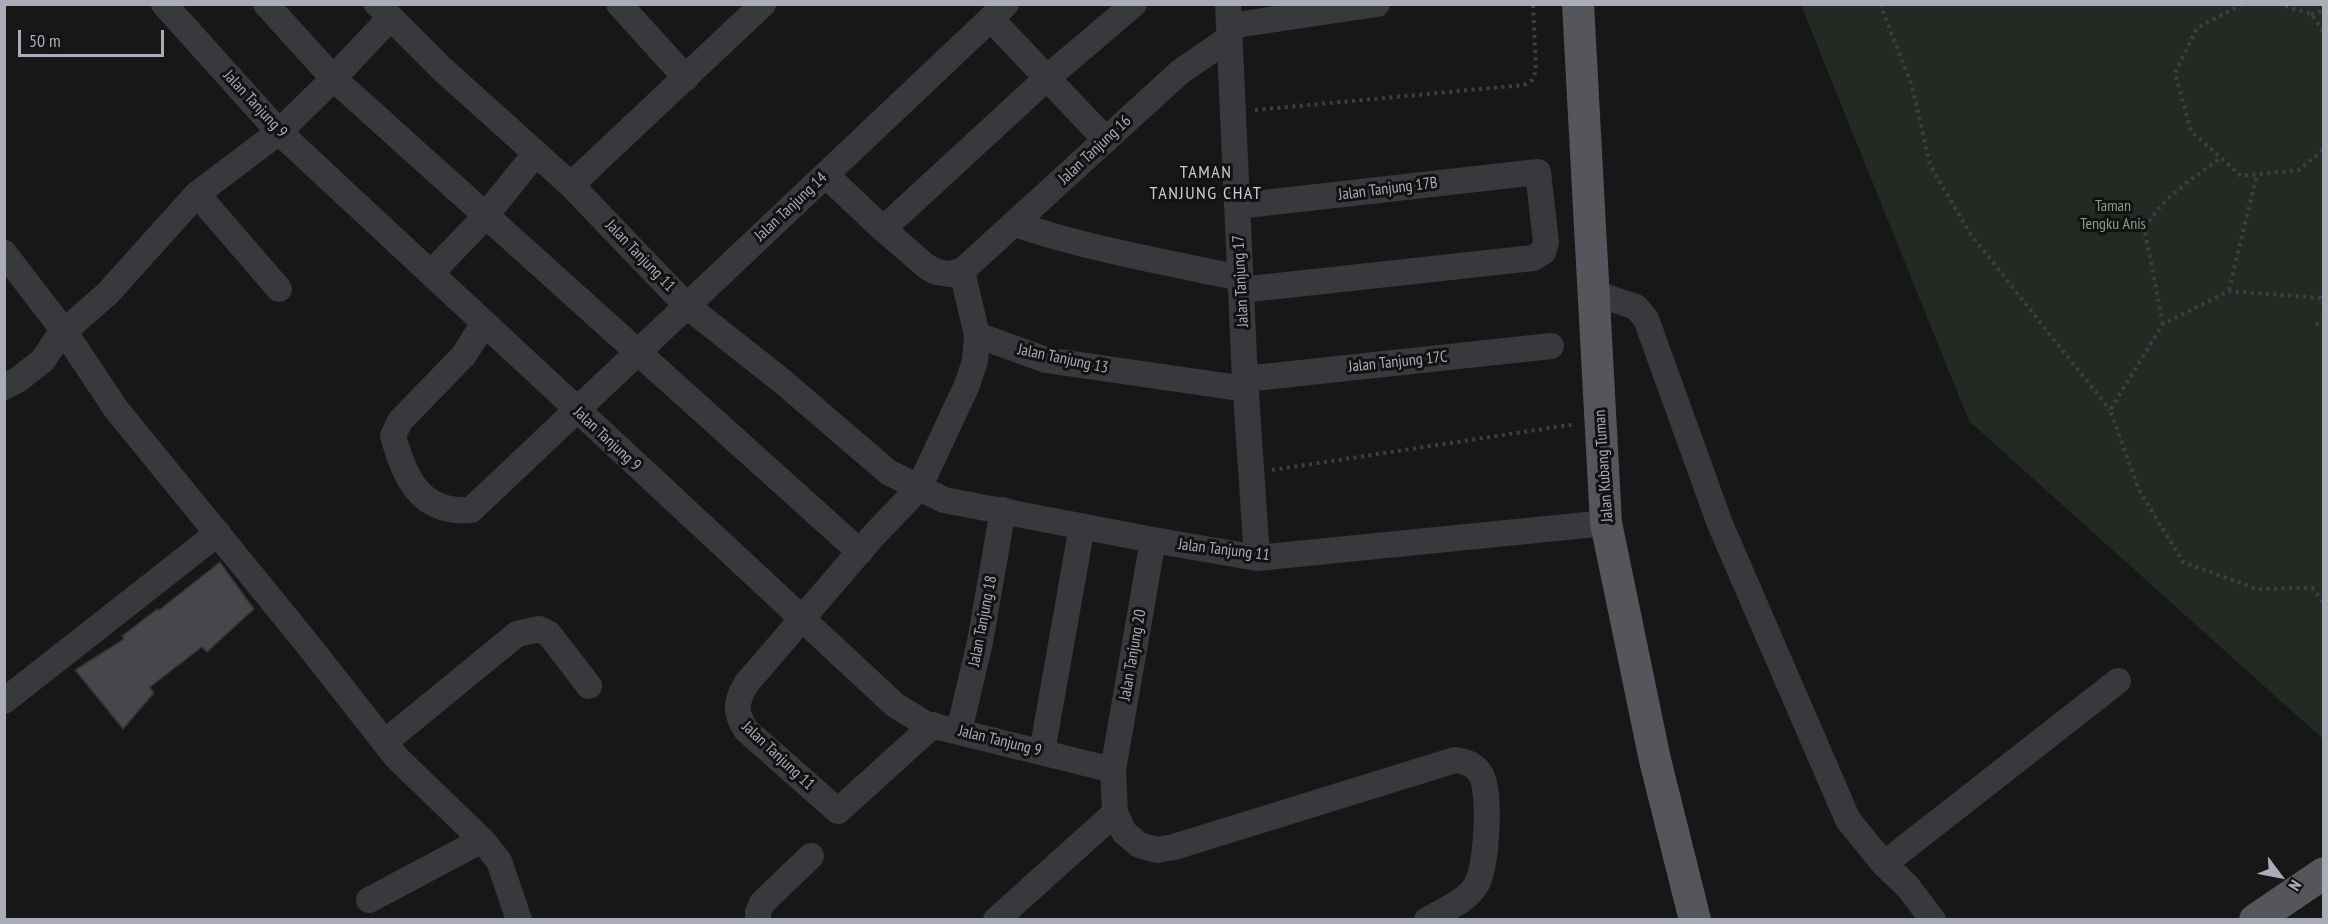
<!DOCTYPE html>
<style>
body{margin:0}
#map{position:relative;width:2328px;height:924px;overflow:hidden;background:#171718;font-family:"PT Sans Narrow",sans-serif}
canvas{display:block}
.frame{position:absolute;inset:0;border:6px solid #aaadb7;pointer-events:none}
.north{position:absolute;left:2250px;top:846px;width:60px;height:60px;-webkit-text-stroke:4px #121213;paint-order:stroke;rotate:122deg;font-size:16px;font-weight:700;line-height:24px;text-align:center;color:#aaadb7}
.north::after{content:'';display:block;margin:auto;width:21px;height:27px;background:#aaadb7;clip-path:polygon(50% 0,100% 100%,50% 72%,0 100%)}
.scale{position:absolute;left:18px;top:30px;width:146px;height:27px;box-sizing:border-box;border:3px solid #aaadb7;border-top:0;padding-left:8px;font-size:18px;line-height:21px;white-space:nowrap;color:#aaadb7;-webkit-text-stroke:4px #121213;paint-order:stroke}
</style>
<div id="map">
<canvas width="2328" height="924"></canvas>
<div class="frame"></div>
<div class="north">N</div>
<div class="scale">50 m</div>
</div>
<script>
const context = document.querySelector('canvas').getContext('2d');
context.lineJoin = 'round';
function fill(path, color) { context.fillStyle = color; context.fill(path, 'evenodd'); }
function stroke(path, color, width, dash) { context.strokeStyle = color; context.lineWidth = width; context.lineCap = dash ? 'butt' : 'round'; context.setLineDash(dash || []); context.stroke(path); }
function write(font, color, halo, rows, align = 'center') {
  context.font = font + ' "PT Sans Narrow",sans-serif'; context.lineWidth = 6; context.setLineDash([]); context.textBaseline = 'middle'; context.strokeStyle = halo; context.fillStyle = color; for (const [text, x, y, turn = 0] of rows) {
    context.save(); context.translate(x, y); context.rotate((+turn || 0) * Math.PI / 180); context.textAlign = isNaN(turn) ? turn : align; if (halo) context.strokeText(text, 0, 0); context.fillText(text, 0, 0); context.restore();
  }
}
fill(new Path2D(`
 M 1801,5 L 2323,5 L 2323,739 L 1969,421 Z`), '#232a24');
const building = new Path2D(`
 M 220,562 L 254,609 L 207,652 L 202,647 L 150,687 L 154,693 L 123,729 L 75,670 L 124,639 L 122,636 L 157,609 L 159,610 Z`);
fill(building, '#46474b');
stroke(building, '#313134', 1.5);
stroke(new Path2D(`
 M 1880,4 L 1912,86 L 1930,165 L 1971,235 L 2110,410
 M 2242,4 L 2197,28 L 2175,73 L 2191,131 L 2241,176 L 2299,170 L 2324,149
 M 2278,4 L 2311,14 L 2324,33
 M 2311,14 L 2324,11
 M 1255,110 L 1524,85 L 1532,80 L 1536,71 L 1533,4
 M 2229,290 L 2257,174
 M 2324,305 L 2321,298 L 2229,291 L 2163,324 L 2110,410 L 2139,490 L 2183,562 L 2257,589 L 2312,588 L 2324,603
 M 2163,324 L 2145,232 C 2153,203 2197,176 2220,158
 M 2316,325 L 2324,319
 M 1272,470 L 1576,424`), '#3e3f44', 4, [3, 4.5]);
stroke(new Path2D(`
 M 164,4 L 279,132 L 895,705 L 926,724 L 1113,770
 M 266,4 L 333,78 L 860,552
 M 377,4 L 440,67 L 571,185 L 687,306 L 782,381 L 888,472 L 944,500 L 1153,540 L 1257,558 L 1606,523
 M 619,4 L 686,78
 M 1228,4 L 1245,379 L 1257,558
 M 991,19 L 1106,140
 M 1229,26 L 1377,4
 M 826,175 L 883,229 L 927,267 L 937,272 L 949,274 L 962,271 L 1180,72 L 1225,41 L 1230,32
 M 571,185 L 763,4
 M 197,194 L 279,289
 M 1237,206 L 1538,172 L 1546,242 L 1543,252 L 1533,258 L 1241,290
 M 1015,224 C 1088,249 1165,262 1241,278
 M 883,229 L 1047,78 L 1134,4
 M 4,253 L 64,331 L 116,409 L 305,641 L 397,758 L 482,840 L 499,861 L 519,920
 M 431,273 L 482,220 L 536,153
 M 1594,293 L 1636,307 L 1646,319 L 1720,524 L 1848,820 L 1884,864 L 1908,887 L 1933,920
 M 484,323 L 464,355 L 400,421 L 393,436 C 405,478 420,514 471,510 L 1006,4
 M 977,335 L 1046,360 L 1246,389
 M 1245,379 L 1551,346
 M 4,387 L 19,379 L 43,360 L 59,336 L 108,293 L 197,194 L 279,132 L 329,83 L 389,19
 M 1153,540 L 1113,770 L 1115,813 L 1124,832 L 1139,845 L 1157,850 L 1174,847 L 1455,760 C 1467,762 1475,764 1481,775 C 1491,792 1487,868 1476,885 C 1466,902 1444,910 1427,920
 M 4,701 L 218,533
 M 933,725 L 838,811 L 746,730 C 735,712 735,703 746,684 L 873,536 L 919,488 L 967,385 L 975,361 L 977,335 L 962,271
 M 959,731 L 980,642 L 1003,510
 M 385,742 L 517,634 L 539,629 L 549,634 L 589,686
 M 1042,752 L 1082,526
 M 1884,864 L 2118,681
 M 369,900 L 482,840
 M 758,920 L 758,912 L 762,903 L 811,856
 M 996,920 L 1115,813`), '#38393d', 26);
stroke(new Path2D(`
 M 1578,4 L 1606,523 L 1655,760 L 1695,920
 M 2255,920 L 2324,873`), '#54565c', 32);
write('16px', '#aaadb7', '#121213', [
 ["Jalan Tanjung 9",255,104,47],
 ["Jalan Tanjung 16",1095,150,-43],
 ["Jalan Tanjung 17B",1388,189,-7],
 ["Jalan Tanjung 14",791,207,-43],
 ["Jalan Tanjung 11",640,256,46],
 ["Jalan Tanjung 17",1241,281,-93],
 ["Jalan Tanjung 13",1063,359,12],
 ["Jalan Tanjung 17C",1398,362,-6],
 ["Jalan Tanjung 9",607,439,43],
 ["Jalan Kubang Tuman",1604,466,-94],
 ["Jalan Tanjung 11",1224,550,7],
 ["Jalan Tanjung 18",983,621,-79],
 ["Jalan Tanjung 20",1133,655,-80],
 ["Jalan Tanjung 9",1000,741,14],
 ["Jalan Tanjung 11",778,756,43]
]);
write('16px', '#83a086', '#121213', [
 ["Taman",2113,206],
 ["Tengku Anis",2113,224]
]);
context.letterSpacing = '1.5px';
write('18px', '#cbcdd4', '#121213', [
 ["TAMAN",1206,173],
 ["TANJUNG CHAT",1206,194]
]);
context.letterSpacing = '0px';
</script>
